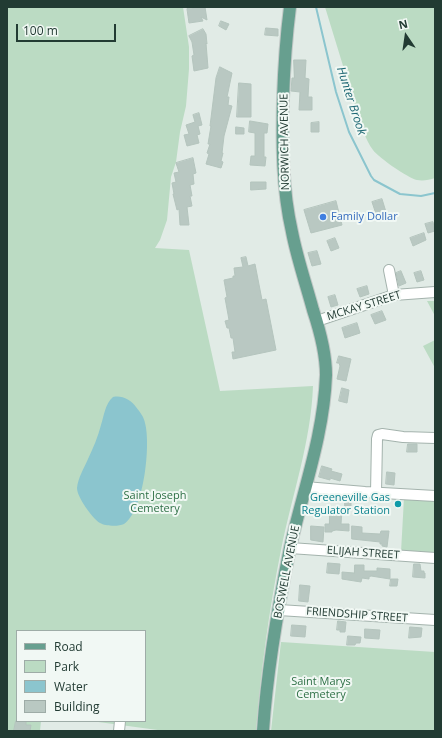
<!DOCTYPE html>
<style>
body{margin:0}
#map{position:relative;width:442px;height:738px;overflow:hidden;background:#e1ebe6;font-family:"Open Sans",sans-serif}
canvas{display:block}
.frame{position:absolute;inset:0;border:8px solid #223b33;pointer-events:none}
.legend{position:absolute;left:16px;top:630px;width:130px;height:92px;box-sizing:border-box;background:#f1f8f4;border:1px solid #9eaca7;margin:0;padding:5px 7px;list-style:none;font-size:12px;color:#223b33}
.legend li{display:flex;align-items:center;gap:8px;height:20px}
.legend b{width:20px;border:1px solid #9eaca7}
.north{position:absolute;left:386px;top:16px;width:40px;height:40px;-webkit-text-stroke:3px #f1f8f4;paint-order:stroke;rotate:347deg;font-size:11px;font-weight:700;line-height:16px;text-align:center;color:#223b33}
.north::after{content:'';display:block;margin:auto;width:14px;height:18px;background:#223b33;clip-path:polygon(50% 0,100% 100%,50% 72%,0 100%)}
.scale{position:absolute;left:16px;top:24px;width:100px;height:18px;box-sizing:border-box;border:2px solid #223b33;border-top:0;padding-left:5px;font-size:12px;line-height:14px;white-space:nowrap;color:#223b33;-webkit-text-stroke:3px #f1f8f4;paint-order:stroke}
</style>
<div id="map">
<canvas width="442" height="738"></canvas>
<div class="frame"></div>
<ul class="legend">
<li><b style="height:5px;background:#679f8f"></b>Road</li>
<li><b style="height:11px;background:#bbdbc3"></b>Park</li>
<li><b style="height:11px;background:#8bc5ce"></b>Water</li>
<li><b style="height:11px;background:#b9c8c2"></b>Building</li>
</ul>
<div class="north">N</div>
<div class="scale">100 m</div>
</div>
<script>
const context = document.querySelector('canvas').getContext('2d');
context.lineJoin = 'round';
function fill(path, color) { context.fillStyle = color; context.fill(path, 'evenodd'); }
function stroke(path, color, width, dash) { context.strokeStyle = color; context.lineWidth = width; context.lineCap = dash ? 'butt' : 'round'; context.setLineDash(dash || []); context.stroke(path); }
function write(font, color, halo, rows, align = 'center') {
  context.font = font + ' "Open Sans",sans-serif'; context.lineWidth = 4; context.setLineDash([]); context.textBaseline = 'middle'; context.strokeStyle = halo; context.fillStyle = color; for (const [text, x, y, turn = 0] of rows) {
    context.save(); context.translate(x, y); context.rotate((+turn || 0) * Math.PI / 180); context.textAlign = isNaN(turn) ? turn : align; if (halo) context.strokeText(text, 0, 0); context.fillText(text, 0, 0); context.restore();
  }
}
fill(new Path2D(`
 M 7,7 L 183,7 L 189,47 L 189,69 L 186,106 L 180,132 L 176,162 L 171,177 L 167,220 L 160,240 L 155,248 L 189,250 L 220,391 L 313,386 C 311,442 292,495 281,550 C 269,610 261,670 256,731 L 165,731 L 91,721 L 145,721 L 145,631 L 17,631 L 17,721 L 41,721 L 40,731 L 7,731 Z
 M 325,7 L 434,7 L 435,178 C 429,180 423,181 417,180 C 408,178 379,158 373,150 C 369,145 366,138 363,131 Z
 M 427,301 L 435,301 L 435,316 Z
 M 435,340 L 435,368 L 423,346 Z
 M 404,498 L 435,500 L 435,554 L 401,552 Z
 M 281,642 L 435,652 L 435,731 L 271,731 Z`), '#bbdbc3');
fill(new Path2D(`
 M 113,397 C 122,395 131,400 136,407 C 140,412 144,417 145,423 C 151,445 144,511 124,524 C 118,527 105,526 100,523 C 92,518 77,497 77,488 C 78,478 84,468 88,459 C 93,448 98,437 101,425 C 104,416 105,404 113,397 Z`), '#8bc5ce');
stroke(new Path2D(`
 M 316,7 L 336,92 L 349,132 L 371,176 L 374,180 L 400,194 L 421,196 L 435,193`), '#8bc5ce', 2);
const building = new Path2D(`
 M 198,7 L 205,7 L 207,20 L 201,17 L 203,21 L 189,23 L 187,9 Z
 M 221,21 L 229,24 L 226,30 L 219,26 Z
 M 266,28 L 278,29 L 278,36 L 265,35 Z
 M 203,29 L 206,34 L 207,44 L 206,43 L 208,68 L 194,71 L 192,56 L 194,55 L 192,42 L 189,36 Z
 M 294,60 L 306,60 L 305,78 L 309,79 L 308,97 L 312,97 L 312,110 L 299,110 L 300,92 L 291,91 L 292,78 L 294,78 Z
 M 220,67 L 232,73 L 227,97 L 229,97 L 228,105 L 232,106 L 224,136 L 222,153 L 223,153 L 221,161 L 223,162 L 221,168 L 206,164 L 209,154 L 207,153 L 210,144 L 208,144 L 211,126 L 210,126 L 216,78 Z
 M 239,83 L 251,84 L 251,117 L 237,117 Z
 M 199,113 L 202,125 L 198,126 L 200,134 L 197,135 L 199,143 L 187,146 L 184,135 L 189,134 L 186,125 L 195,122 L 193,115 Z
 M 250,121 L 268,124 L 267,133 L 264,133 L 264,157 L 266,157 L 265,166 L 250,165 L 251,156 L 255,156 L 255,133 L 249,132 Z
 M 319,122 L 319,132 L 311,132 L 311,123 Z
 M 236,127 L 244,128 L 244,134 L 236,134 Z
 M 193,158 L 196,173 L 193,174 L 194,184 L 190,185 L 192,196 L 190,196 L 192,206 L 187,207 L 189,225 L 180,225 L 179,209 L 177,210 L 173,194 L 174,194 L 172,183 L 176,182 L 174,173 L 179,172 L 176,163 Z
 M 251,182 L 266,182 L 266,189 L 251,190 Z
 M 382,199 L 386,212 L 376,214 L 372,202 Z
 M 336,201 L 342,225 L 311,233 L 304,210 Z
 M 433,222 L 435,231 L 428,233 L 425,224 Z
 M 424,233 L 426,240 L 413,246 L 410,238 Z
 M 335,238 L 339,248 L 331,251 L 327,241 Z
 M 317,251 L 321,264 L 312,266 L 308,253 Z
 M 246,257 L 248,266 L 255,264 L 262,300 L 266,299 L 276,350 L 233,359 L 232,352 L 235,352 L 233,338 L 231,338 L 229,328 L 227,328 L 225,321 L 229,320 L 225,298 L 227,297 L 224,280 L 233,278 L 233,276 L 235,276 L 234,268 L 243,267 L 241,258 Z
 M 401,271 L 406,283 L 399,286 L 396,273 Z
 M 421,271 L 424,280 L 417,282 L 414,273 Z
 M 367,286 L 369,294 L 360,297 L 357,289 Z
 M 335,295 L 338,305 L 331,307 L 328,297 Z
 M 382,311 L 386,320 L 375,324 L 371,315 Z
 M 357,323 L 360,333 L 345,338 L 342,328 Z
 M 339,356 L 351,359 L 346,381 L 337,379 L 340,366 L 339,363 L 337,363 Z
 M 342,388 L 349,390 L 347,403 L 339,401 Z
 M 408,444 L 417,444 L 417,452 L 407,452 Z
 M 322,466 L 332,469 L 331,471 L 342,474 L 340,481 L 330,478 L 330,480 L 319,477 Z
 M 387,472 L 395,473 L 394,485 L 386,484 Z
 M 345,499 L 351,500 L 351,506 L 345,506 Z
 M 330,510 L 342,510 L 341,524 L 349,524 L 349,531 L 336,530 L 332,531 L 332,532 L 325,532 L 325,524 L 329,524 Z
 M 311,526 L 324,527 L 323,542 L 311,540 Z
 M 352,526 L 362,527 L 362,533 L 380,534 L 381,531 L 389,531 L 387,547 L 382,546 L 382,544 L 380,544 L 380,542 L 352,539 Z
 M 328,563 L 340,564 L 339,574 L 327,573 Z
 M 414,564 L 420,564 L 421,571 L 424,571 L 424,573 L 425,573 L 425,578 L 413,577 Z
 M 355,565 L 364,565 L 364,571 L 377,571 L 377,568 L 390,569 L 390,579 L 371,576 L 369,577 L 369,579 L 362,578 L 361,582 L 342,579 L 342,572 L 354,573 Z
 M 391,579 L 398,579 L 397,586 L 390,586 Z
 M 300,585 L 310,586 L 308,602 L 299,601 Z
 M 338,621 L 346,622 L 345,632 L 340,632 L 340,630 L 337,630 Z
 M 292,625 L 306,626 L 305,637 L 291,636 Z
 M 410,627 L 422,628 L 421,637 L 409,638 Z
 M 365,629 L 380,630 L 379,639 L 365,638 Z
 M 348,636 L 361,637 L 360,643 L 356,643 L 355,645 L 347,645 Z
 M 16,721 L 26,721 L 26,725 L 31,725 L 30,731 L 14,731 Z`);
fill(building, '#b9c8c2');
stroke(building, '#b4c4bd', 1);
const minor = new Path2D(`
 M 389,270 L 394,295
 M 317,321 L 394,295 L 435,292
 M 305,487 L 365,492 L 435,496
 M 376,493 L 377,439 L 378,435 L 382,434 L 403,437 L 435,438
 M 290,548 L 435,558
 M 279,610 L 435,620
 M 119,731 L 120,721`);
const major = new Path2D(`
 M 263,731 C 267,672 278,607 290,548 C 303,491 324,434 326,375 C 326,352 320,331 313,310 C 306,284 297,258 292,232 C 282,188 282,144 283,99 C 284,68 286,38 290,7`);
stroke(minor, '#a4b3ad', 12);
stroke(major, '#c1c8c6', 14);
stroke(minor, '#fff', 10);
stroke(major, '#679f8f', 12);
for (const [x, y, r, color] of [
 [323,217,4,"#3f7fe0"],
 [398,504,4,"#0f9aa8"]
]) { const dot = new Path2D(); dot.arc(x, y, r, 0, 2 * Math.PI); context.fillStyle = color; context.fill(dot); stroke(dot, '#f1f8f4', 1.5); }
write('11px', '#223b33', '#f1f8f4', [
 ["NORWICH AVENUE",285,142,-91],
 ["MCKAY STREET",364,306,-17],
 ["ELIJAH STREET",363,553,4],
 ["BOSWELL AVENUE",287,572,-79],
 ["FRIENDSHIP STREET",357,615,4]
]);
write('11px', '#366cbe', '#f1f8f4', [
 ["Family Dollar",331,217]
], 'left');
write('11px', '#2e7046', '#f1f8f4', [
 ["Saint Joseph",155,496],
 ["Cemetery",155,509],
 ["Saint Marys",321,682],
 ["Cemetery",321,695]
]);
write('11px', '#0d838f', '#f1f8f4', [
 ["Greeneville Gas",390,498],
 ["Regulator Station",390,511]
], 'right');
write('italic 12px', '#1f6874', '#f1f8f4', [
 ["Hunter Brook",351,101,72]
]);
</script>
